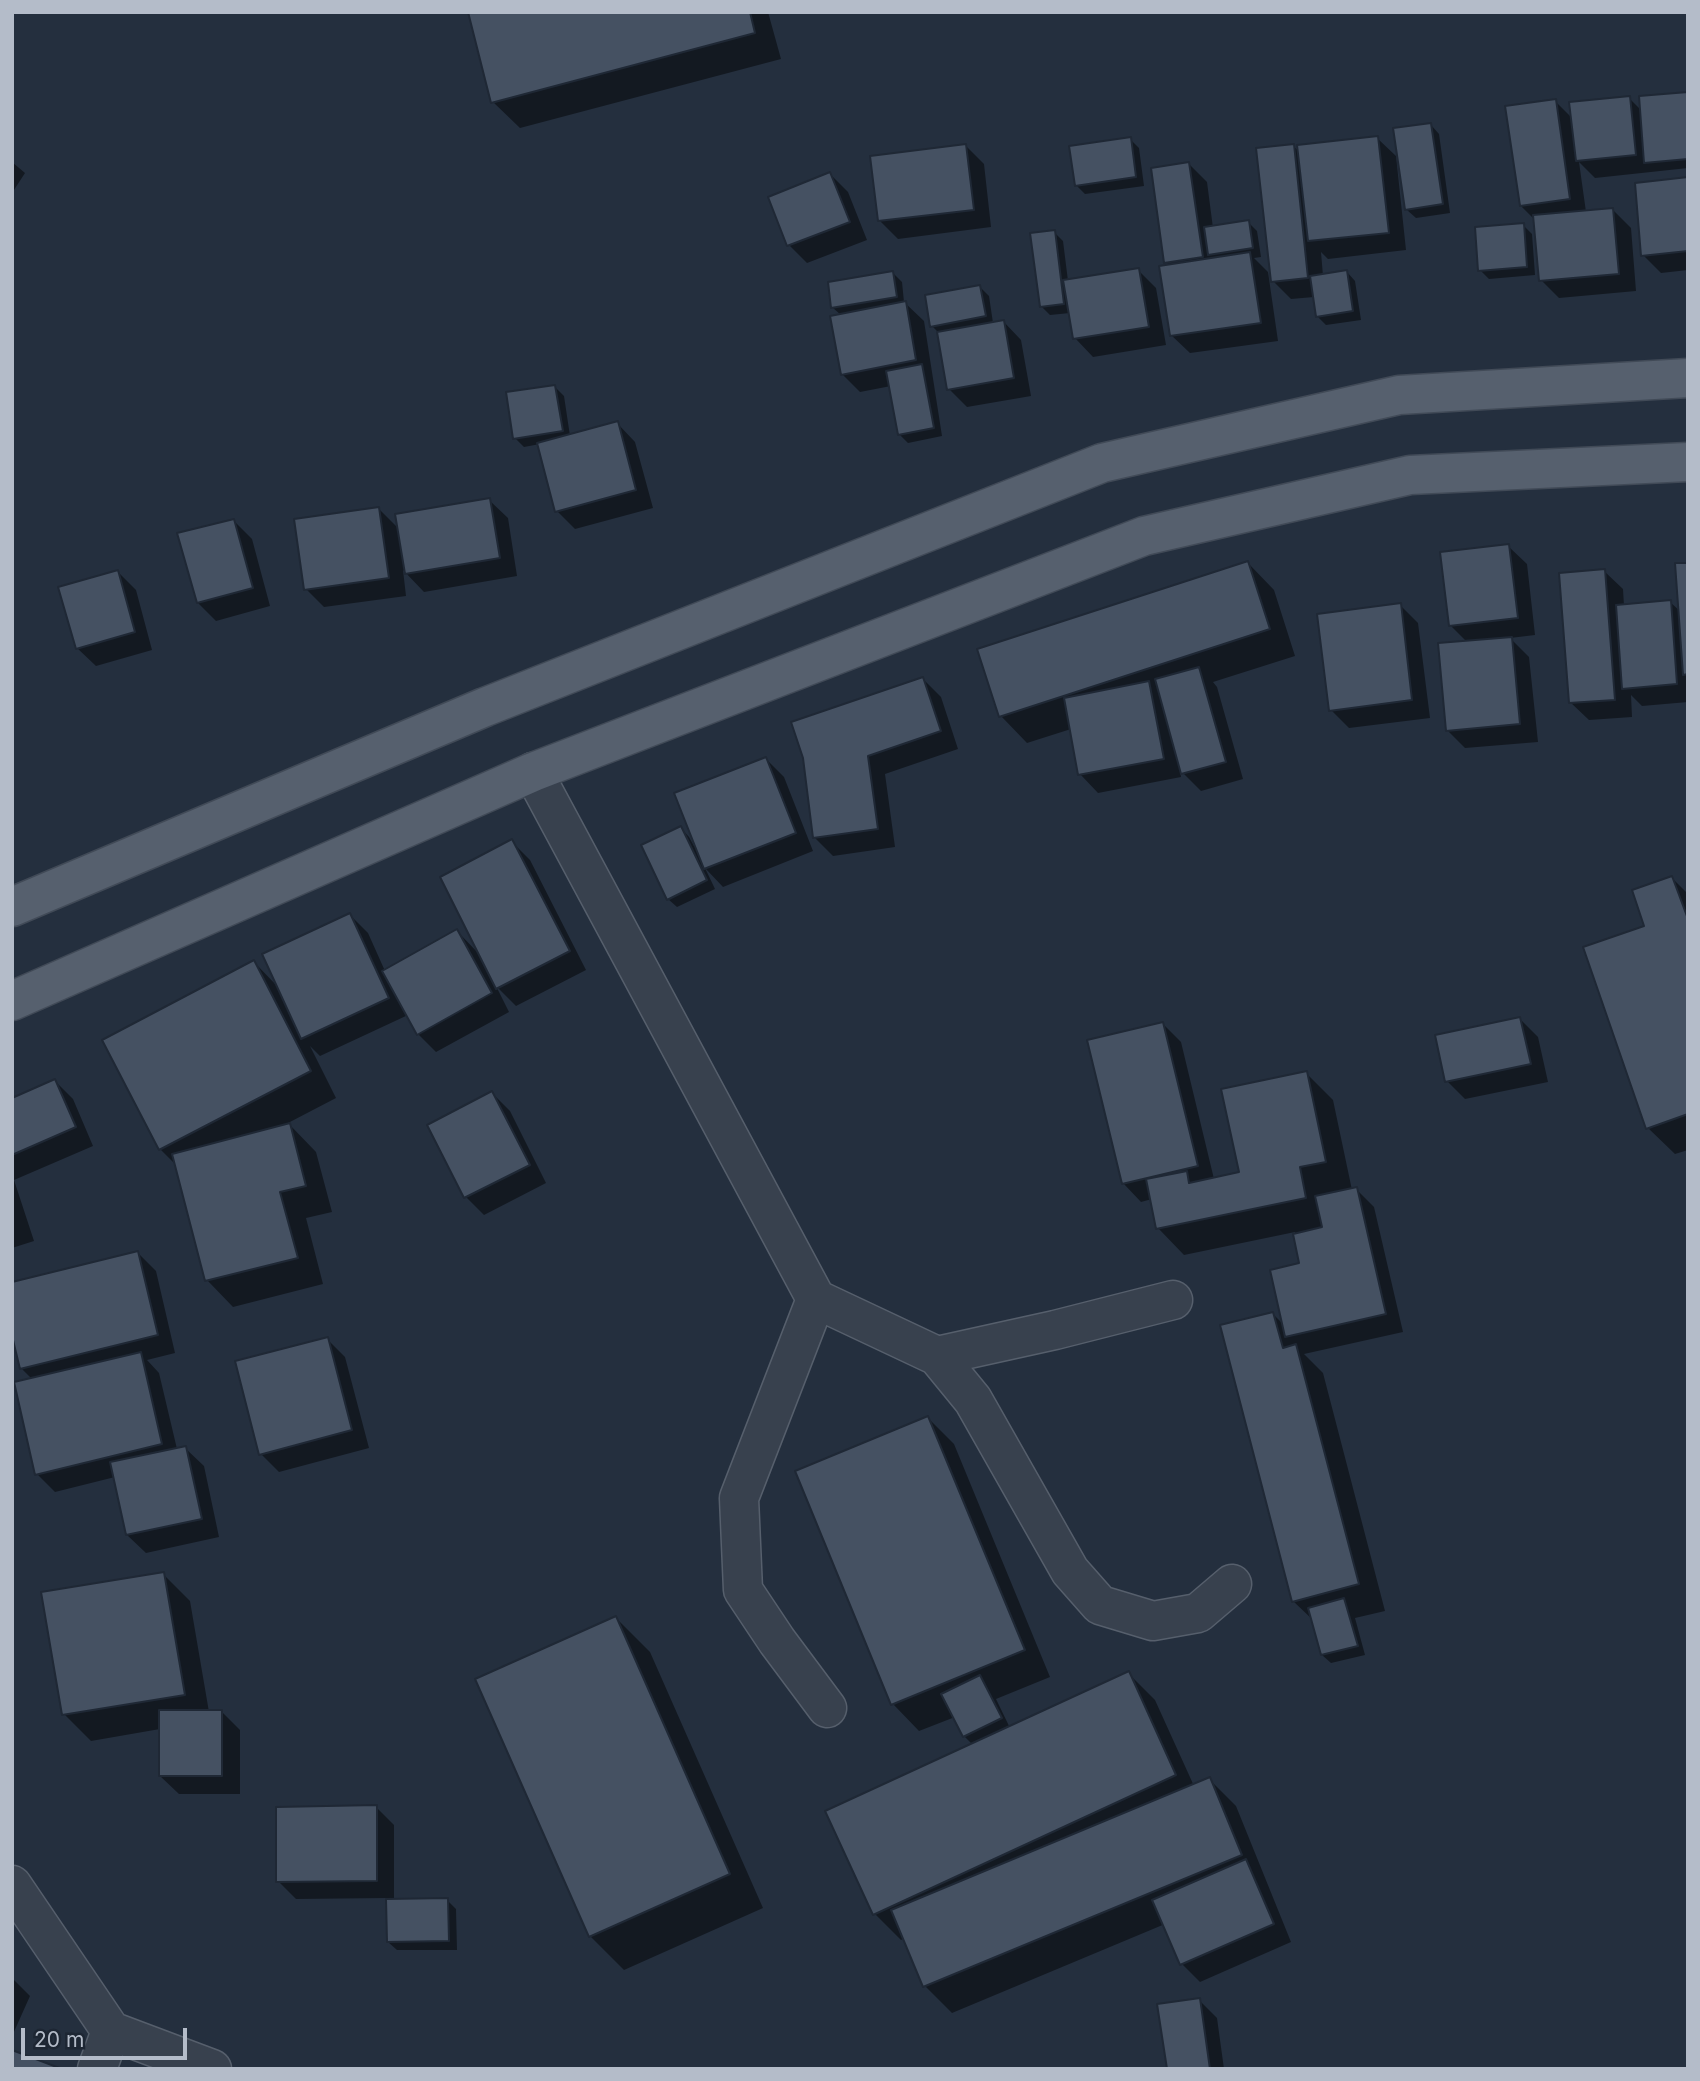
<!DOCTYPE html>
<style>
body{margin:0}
#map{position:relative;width:1700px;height:2081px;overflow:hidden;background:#242f3e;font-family:Inter,sans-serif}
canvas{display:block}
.frame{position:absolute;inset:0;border:14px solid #b4bcc9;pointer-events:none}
.scale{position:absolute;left:21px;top:2028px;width:166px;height:32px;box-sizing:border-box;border:4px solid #b4bcc9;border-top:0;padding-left:9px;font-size:21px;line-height:24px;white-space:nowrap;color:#b4bcc9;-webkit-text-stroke:5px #1d2633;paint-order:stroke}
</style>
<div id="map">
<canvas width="1700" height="2081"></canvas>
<div class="frame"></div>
<div class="scale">20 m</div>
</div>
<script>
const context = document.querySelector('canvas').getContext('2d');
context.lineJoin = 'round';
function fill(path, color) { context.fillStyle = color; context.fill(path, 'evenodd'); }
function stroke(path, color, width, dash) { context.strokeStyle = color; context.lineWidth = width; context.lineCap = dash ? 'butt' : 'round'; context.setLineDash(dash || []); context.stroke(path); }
fill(new Path2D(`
 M 469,12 L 768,12 L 781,59 L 520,128 L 493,102 Z
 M 1688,94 L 1688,168 L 1595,178 L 1579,162 L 1586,212 L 1613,210 L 1631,228 L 1636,291 L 1559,298 L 1541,280 L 1535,220 L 1521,206 L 1555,101 L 1573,119 L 1629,98 L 1641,110 Z
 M 1431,125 L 1439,134 L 1450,213 L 1416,218 L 1407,210 Z
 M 1377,138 L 1396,156 L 1406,250 L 1328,259 L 1321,252 L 1323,276 L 1347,272 L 1355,281 L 1361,320 L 1326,325 L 1317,316 L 1314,297 L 1291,299 L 1273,281 L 1293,146 L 1300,152 Z
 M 1130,139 L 1139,148 L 1144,186 L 1085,194 L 1076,185 Z
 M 966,146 L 984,164 L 991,227 L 898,239 L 880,221 Z
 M 12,162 L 25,173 L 12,193 Z
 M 1189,164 L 1207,182 L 1213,228 L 1248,222 L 1257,231 L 1261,257 L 1254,258 L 1268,272 L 1278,341 L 1190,353 L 1171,335 L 1170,266 L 1166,262 Z
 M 830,174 L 848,192 L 867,240 L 807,263 L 789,245 Z
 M 1688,179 L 1688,270 L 1661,273 L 1643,255 Z
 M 1523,225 L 1532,234 L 1535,275 L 1489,279 L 1480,270 Z
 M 1054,232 L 1063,241 L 1068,281 L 1138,270 L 1156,288 L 1166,345 L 1093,357 L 1075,338 L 1070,313 L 1050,315 L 1041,306 Z
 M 893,273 L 902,282 L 904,302 L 924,321 L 942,436 L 908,443 L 899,434 L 891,386 L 860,392 L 842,374 L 841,315 L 833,308 Z
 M 980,287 L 989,296 L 993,323 L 1003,321 L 1021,340 L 1031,396 L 967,407 L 949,389 L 938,332 L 932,326 Z
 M 555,387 L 564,396 L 570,436 L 617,423 L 635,442 L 653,508 L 575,529 L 557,511 L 540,444 L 524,447 L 515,438 Z
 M 489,500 L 508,518 L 517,576 L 424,592 L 403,570 L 406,596 L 324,607 L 306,589 L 379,509 L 399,529 Z
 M 234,521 L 252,539 L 270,606 L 216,621 L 198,603 Z
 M 1508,546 L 1527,564 L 1535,635 L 1510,638 L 1529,657 L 1538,742 L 1465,748 L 1447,730 L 1468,643 L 1450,625 Z
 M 1248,563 L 1274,590 L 1295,656 L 1213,682 L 1217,687 L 1243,779 L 1201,791 L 1180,770 L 1181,777 L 1098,793 L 1080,774 L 1071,729 L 1027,743 L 1001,716 Z
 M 1688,564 L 1688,702 L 1642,706 L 1631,695 L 1632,717 L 1589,720 L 1570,702 L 1604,571 L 1623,589 L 1624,606 L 1670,602 L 1681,612 Z
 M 117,571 L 136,590 L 152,650 L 96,666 L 77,648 Z
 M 1400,605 L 1418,623 L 1430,718 L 1349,728 L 1331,710 Z
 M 923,679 L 941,697 L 958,749 L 885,774 L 895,847 L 833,856 L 815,838 L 805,757 Z
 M 766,759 L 784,777 L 813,851 L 723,887 L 705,868 L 715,889 L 677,907 L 668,899 L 681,828 L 689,837 L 694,846 L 696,845 Z
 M 512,842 L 530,860 L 586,970 L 516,1006 L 496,986 L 509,1012 L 436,1052 L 418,1034 L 408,1015 L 320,1056 L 310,1046 L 336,1098 L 288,1123 L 316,1152 L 332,1212 L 306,1218 L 323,1284 L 233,1307 L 207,1280 L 177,1166 L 160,1149 L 254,962 L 278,987 L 350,915 L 368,933 L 385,971 L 457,931 L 480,955 Z
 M 1672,878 L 1688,894 L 1688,1150 L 1675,1154 L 1648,1128 L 1646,927 Z
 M 1520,1019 L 1538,1037 L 1548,1082 L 1465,1099 L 1447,1081 Z
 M 1163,1024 L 1181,1042 L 1214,1179 L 1241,1174 L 1306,1073 L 1333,1100 L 1352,1190 L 1356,1189 L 1374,1207 L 1403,1332 L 1304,1354 L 1323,1373 L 1385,1611 L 1355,1618 L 1365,1655 L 1331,1663 L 1322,1655 L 1314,1621 L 1293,1601 L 1273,1314 L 1284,1325 L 1301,1265 L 1295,1232 L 1184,1255 L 1158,1228 L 1152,1199 L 1141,1202 L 1123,1183 Z
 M 55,1081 L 73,1099 L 93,1146 L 14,1180 L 34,1241 L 12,1248 L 12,1100 Z
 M 492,1093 L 510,1111 L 546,1183 L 484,1215 L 466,1197 Z
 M 138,1253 L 156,1271 L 175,1353 L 147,1360 L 159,1373 L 177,1449 L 185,1448 L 204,1466 L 219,1537 L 146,1553 L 127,1535 L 115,1477 L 55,1492 L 37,1474 L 33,1380 L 22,1369 L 12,1329 Z
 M 327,1339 L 345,1357 L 369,1448 L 279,1472 L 261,1454 Z
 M 928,1418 L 954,1444 L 1050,1677 L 996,1699 L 1010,1728 L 1128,1673 L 1155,1700 L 1194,1786 L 1209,1779 L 1236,1806 L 1291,1942 L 1200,1982 L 1182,1964 L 1165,1924 L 952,2013 L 925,1986 L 905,1938 L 901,1940 L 875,1914 L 973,1745 L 964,1736 L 955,1717 L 919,1731 L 893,1704 L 797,1472 Z
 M 163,1574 L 190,1601 L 209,1712 L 222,1712 L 240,1730 L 240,1794 L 179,1794 L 160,1776 L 160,1729 L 91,1741 L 64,1714 Z
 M 616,1618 L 650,1652 L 763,1908 L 624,1970 L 590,1936 Z
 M 376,1807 L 394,1825 L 394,1901 L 447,1900 L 456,1909 L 457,1950 L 397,1950 L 388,1942 L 388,1898 L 296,1899 L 278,1881 Z
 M 12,1978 L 30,1996 L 13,2034 L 12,2034 Z
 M 1199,2000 L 1217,2018 L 1224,2069 L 1168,2069 Z`), '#0007');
const building = new Path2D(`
 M 468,12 L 750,12 L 755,33 L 491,103 Z
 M 1688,92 L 1688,159 L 1644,163 L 1639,96 Z
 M 1630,96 L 1636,155 L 1576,161 L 1569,102 Z
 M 1556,99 L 1570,199 L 1520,206 L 1505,106 Z
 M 1431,123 L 1443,204 L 1405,210 L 1393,128 Z
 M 1378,136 L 1389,233 L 1308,241 L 1297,145 Z
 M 1131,137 L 1136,177 L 1075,186 L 1069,146 Z
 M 966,144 L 974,210 L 878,221 L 870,156 Z
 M 1294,144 L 1308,278 L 1271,282 L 1256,148 Z
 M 1189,162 L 1203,257 L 1164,263 L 1151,168 Z
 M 830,172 L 850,222 L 787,246 L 768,197 Z
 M 1688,177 L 1688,251 L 1641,256 L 1635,183 Z
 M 1613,208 L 1619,274 L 1539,281 L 1533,215 Z
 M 1249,220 L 1253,248 L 1208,255 L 1204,227 Z
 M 1524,223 L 1527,267 L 1478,271 L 1475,227 Z
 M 1055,230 L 1064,304 L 1040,307 L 1030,233 Z
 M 1250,252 L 1261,323 L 1170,336 L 1159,266 Z
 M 1139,268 L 1149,327 L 1073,339 L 1063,280 Z
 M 1347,270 L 1353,311 L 1316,317 L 1310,276 Z
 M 893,271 L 897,297 L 831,308 L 828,282 Z
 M 980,285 L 986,316 L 930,327 L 925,295 Z
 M 906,301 L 916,360 L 841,375 L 830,316 Z
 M 1004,320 L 1014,378 L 947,390 L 937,332 Z
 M 922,364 L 934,428 L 898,435 L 886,371 Z
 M 555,385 L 563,431 L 513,439 L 506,392 Z
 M 618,421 L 636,490 L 555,512 L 537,443 Z
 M 490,498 L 500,558 L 405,574 L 395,514 Z
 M 379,507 L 389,578 L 304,590 L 294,519 Z
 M 234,519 L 253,588 L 197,603 L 177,533 Z
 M 1509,544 L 1518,618 L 1449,626 L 1440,552 Z
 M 1248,561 L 1270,629 L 999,717 L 977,649 Z
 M 1675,563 L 1688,563 L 1688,674 L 1683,675 Z
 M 1605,569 L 1615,700 L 1569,703 L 1559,573 Z
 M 118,570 L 135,632 L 76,649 L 58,587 Z
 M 1671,600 L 1677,684 L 1622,689 L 1616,605 Z
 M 1401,603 L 1412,700 L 1329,711 L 1317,614 Z
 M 1512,637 L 1520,724 L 1446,731 L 1438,643 Z
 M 1199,667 L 1226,762 L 1181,774 L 1155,679 Z
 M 923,677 L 941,731 L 868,756 L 878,829 L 813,838 L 803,758 L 791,722 Z
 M 1149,681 L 1164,759 L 1078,775 L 1064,698 Z
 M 766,757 L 796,833 L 704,869 L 674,793 Z
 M 681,826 L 707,880 L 667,900 L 641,845 Z
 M 512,839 L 570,951 L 496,989 L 440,877 Z
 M 1672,876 L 1688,919 L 1688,1114 L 1646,1129 L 1583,947 L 1644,926 L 1632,890 Z
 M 350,913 L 389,998 L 301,1039 L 262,954 Z
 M 457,929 L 492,993 L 417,1035 L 382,971 Z
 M 254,960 L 311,1071 L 159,1150 L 102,1040 Z
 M 1520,1017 L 1531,1064 L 1445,1082 L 1435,1035 Z
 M 1163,1022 L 1198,1166 L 1122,1184 L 1087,1040 Z
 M 1307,1071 L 1326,1162 L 1300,1167 L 1306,1198 L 1156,1229 L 1146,1179 L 1187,1171 L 1189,1183 L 1239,1172 L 1221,1089 Z
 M 55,1079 L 76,1127 L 12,1155 L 12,1098 Z
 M 492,1091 L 530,1165 L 464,1198 L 427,1125 Z
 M 290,1123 L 306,1186 L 280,1192 L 298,1258 L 205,1281 L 172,1154 Z
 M 1357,1187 L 1386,1314 L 1285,1337 L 1270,1270 L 1299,1263 L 1293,1234 L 1322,1227 L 1315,1196 Z
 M 138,1251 L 158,1335 L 20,1369 L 12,1336 L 12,1282 Z
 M 1273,1312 L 1283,1348 L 1296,1344 L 1359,1584 L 1292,1602 L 1220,1325 Z
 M 328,1337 L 352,1430 L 259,1455 L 235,1361 Z
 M 141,1352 L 162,1444 L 35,1475 L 14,1382 Z
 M 928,1416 L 1025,1650 L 891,1705 L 795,1471 Z
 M 186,1446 L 202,1519 L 126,1535 L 110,1462 Z
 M 164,1572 L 185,1695 L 62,1715 L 41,1592 Z
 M 1344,1598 L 1358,1646 L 1321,1655 L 1308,1608 Z
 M 616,1616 L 730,1874 L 589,1937 L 475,1679 Z
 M 1129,1671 L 1176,1775 L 873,1915 L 825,1811 Z
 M 980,1675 L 1002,1718 L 963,1737 L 941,1694 Z
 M 159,1710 L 222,1710 L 222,1776 L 159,1776 Z
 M 1210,1777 L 1242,1855 L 923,1987 L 891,1910 Z
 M 377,1805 L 377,1881 L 276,1882 L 276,1807 Z
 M 1246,1859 L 1274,1924 L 1180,1965 L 1152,1900 Z
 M 448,1898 L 449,1941 L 387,1942 L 386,1899 Z
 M 1200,1998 L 1210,2069 L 1167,2069 L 1157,2004 Z
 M 12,2050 L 62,2069 L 12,2069 Z`);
fill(building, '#455162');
stroke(building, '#1f2835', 2);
const minor = new Path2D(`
 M 533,772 L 816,1299 L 937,1356 L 973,1400 L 1070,1571 L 1100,1605 L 1153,1621 L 1198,1613 L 1232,1584
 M 816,1299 L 739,1498 L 743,1590 L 777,1641 L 827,1708
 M 937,1356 L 1055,1330 L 1173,1300
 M 12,1885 L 111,2031 L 212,2069
 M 97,2069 L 111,2031`);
const major = new Path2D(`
 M 12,907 L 485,707 L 1102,463 L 1399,395 L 1688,378
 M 12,1001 L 533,772 L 1144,536 L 1410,475 L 1688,462`);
stroke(minor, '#565f6c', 41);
stroke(major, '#414a57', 41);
stroke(minor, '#38414e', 38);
stroke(major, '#56606e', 38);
</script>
